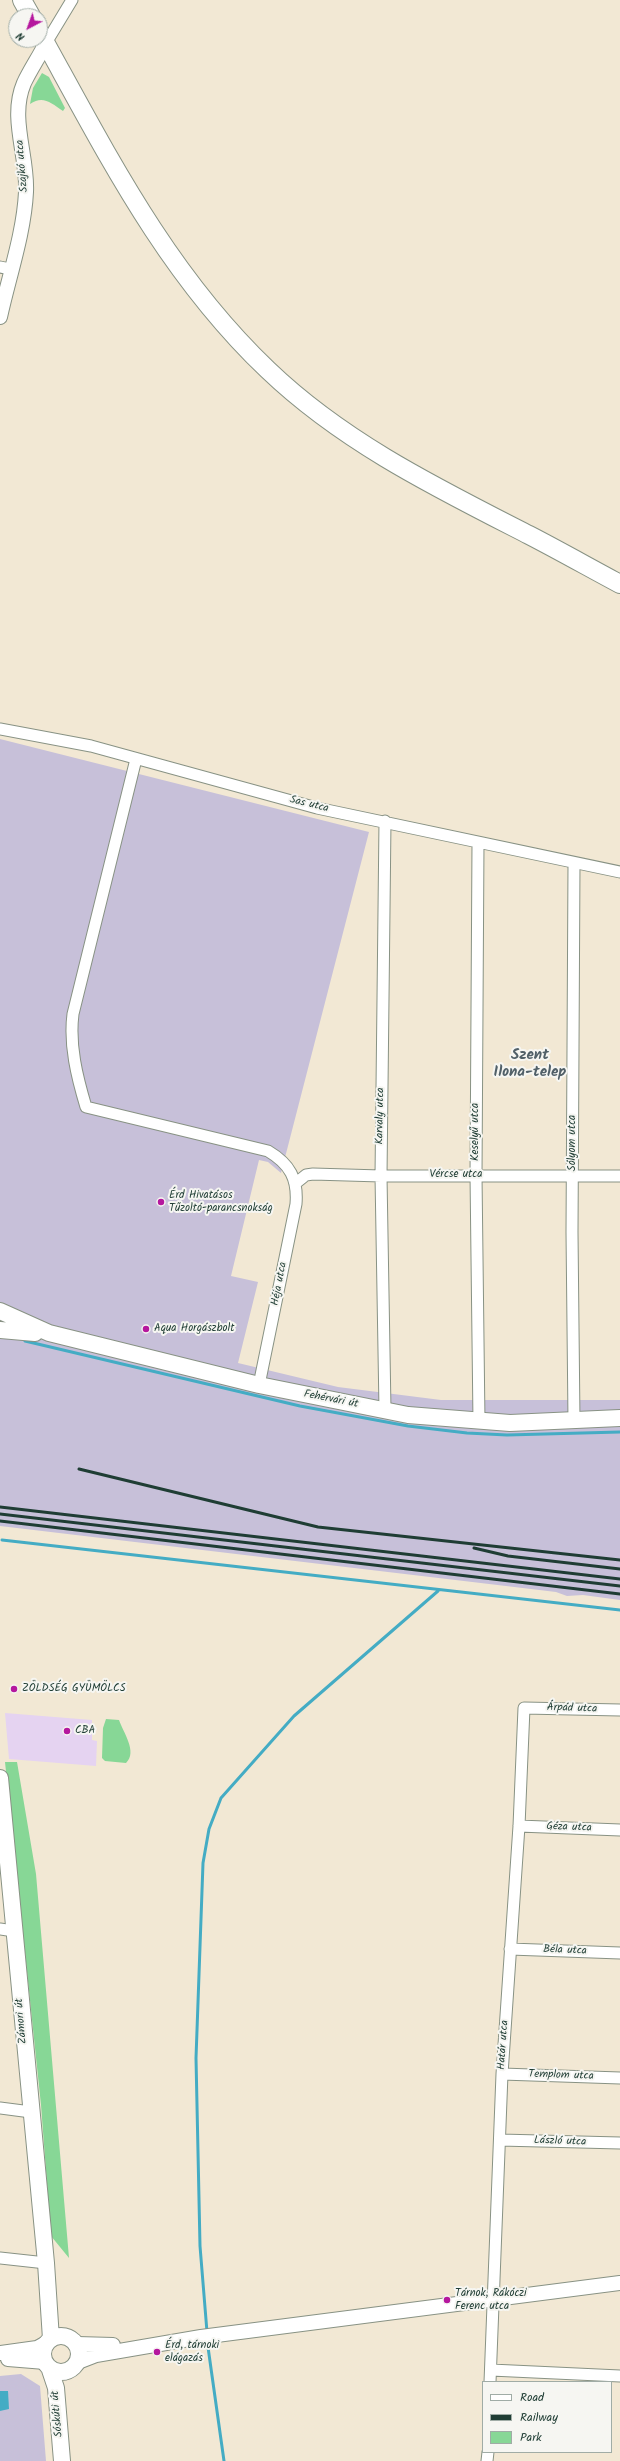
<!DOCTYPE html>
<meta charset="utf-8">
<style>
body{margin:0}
#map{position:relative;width:620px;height:2461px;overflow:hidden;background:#f2e8d4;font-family:Kalam,sans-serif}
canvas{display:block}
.legend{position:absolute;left:482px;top:2381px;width:130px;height:72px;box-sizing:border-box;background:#f6f6f2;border:1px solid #a0aca6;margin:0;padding:5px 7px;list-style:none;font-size:12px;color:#1f3d34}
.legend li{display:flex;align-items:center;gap:8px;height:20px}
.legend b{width:20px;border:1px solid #a0aca6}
.north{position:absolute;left:8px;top:8px;width:40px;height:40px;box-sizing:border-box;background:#f6f6f2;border:1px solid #a0aca6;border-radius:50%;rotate:221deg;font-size:11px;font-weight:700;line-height:16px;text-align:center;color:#1f3d34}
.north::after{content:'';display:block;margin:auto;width:14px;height:18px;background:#b5179e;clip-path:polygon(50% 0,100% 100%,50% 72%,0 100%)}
</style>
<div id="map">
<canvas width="620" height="2461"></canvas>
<ul class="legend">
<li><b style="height:5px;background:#fff"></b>Road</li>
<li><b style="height:5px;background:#1f3d34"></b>Railway</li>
<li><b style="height:11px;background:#87d796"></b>Park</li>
</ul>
<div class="north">N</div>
</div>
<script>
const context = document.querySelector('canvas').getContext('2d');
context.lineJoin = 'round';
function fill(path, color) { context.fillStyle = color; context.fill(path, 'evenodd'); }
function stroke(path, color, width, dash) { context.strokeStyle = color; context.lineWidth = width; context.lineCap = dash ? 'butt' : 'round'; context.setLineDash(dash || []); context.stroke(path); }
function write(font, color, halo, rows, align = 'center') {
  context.font = font + ' Kalam,sans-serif'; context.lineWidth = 4; context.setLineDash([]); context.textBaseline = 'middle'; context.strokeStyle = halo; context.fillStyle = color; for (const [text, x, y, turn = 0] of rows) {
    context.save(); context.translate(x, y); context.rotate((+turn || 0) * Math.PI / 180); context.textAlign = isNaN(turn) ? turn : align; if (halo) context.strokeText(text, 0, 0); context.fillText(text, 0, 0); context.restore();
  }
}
fill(new Path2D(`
 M 5,1713 L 92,1720 L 92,1740 L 97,1741 L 96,1766 L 9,1759 Z`), '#e5d3f1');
fill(new Path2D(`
 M 0,739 L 369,832 L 281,1173 L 268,1162 L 259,1160 L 231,1276 L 258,1282 L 238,1363 L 338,1387 L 441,1400 L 620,1400 L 620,1600 L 583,1595 L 567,1596 L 556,1592 L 506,1586 L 0,1526 Z
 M 21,2374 L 40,2386 L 46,2461 L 0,2461 L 0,2376 Z`), '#c7c0d9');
fill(new Path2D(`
 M 42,73 L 49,77 L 65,108 L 63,111 C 51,103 43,95 30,104 L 33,88 Z
 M 106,1719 L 119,1720 C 123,1732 138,1752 126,1763 L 105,1761 L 102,1758 L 103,1728 Z
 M 5,1762 L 17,1762 L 36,1874 L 69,2258 L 51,2236 L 41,2105 Z`), '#87d796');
fill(new Path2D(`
 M 0,2391 L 8,2391 L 9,2409 L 0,2411 Z`), '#44acc4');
stroke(new Path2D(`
 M 25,1341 L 300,1406 L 408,1426 L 467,1433 L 507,1435 L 620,1432
 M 2,1540 L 620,1610
 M 207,2332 L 200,2246 L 196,2058 L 203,1863 L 209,1829 L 221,1798 L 294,1716 L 438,1591
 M 207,2340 L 224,2461`), '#44acc4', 3);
const minor = new Path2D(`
 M 46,43 L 72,0
 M 0,267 L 10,269
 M 0,729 L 91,746 L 317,808 L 620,872
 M 136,759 L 73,1014 C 69,1045 77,1077 86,1107 L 268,1151 C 290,1164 298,1179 296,1204 L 259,1385
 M 478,843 L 476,1175 L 479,1422
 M 296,1183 L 306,1175 L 313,1174 L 381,1176 L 620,1176
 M 385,1410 L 381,1176 L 385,821
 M 574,1421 L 572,1232 L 574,864
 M 519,1826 L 620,1830
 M 0,1929 L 14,1931
 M 510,1949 L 620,1953
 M 502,2074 L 620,2078
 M 0,2108 L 31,2112
 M 500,2140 L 620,2143
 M 0,2258 L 46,2263
 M 491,2370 L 620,2376
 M 490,2382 L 502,2074 L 519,1826 L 524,1708 L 620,1710
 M 487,2461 L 488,2452`);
const tertiary = new Path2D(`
 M 0,317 C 9,276 24,233 26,192 C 28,156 9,118 24,83 C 30,70 39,57 46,43
 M 77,2344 L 113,2345
 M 0,2353 L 37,2348 L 46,2343
 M 8,2359 L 45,2362
 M 78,2362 L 96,2355 L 201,2337 L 620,2283`);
const secondary = new Path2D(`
 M 0,1311 L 49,1333 L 259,1385 L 408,1415 L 510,1423 L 620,1418
 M 0,1330 L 35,1333
 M 0,1778 L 46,2263 L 51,2339
 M43 2354a18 18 0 1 1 36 0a18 18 0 1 1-36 0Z
 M 49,2367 L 56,2388 L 62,2461`);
const primary = new Path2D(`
 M 22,0 L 31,16
 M 40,33 C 107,154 166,273 268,370 C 343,442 437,488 529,535 C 560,551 590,568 620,584`);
stroke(minor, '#889284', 13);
stroke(tertiary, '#889284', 16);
stroke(secondary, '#889284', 18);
stroke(primary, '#889284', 20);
stroke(minor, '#fff', 11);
stroke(tertiary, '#fff', 14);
stroke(secondary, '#fff', 16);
stroke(primary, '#fff', 18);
stroke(new Path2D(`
 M 79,1469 L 318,1527 L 620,1560
 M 0,1507 L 620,1579
 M 0,1514 L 620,1586
 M 0,1521 L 620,1594
 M 474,1548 L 508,1556 L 620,1569`), '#1f3d34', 3);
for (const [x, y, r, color] of [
 [161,1202,4,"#b5179e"],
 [146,1329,4,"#b5179e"],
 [14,1689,4,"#b5179e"],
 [67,1731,4,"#b5179e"],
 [447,2300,4,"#b5179e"],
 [157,2352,4,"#b5179e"]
]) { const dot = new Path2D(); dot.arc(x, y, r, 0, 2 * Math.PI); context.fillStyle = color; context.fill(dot); stroke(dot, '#f6f6f2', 1.5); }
write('11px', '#1f3d34', '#f6f6f2', [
 ["Szajkó utca",23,166,-95],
 ["Sas utca",309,805,14],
 ["Karvaly utca",381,1116,-89],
 ["Keselyű utca",476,1132,-90],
 ["Sólyom utca",573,1143,-90],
 ["Vércse utca",456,1175],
 ["Héja utca",280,1284,-79],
 ["Fehérvári út",331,1400,11],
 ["Árpád utca",572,1709,2],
 ["Géza utca",569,1828,2],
 ["Béla utca",565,1951,2],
 ["Zámori út",22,2021,-95],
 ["Határ utca",504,2045,-86],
 ["Templom utca",561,2076,2],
 ["László utca",560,2142,2],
 ["Sóskúti út",58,2414,-95]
]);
write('11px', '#1f3d34', '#f6f6f2', [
 ["Érd Hivatásos",169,1196],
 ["Tűzoltó-parancsnokság",169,1209],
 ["Aqua Horgászbolt",154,1329],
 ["ZÖLDSÉG GYÜMÖLCS",22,1689],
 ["CBA",75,1731],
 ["Tárnok, Rákóczi",455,2294],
 ["Ferenc utca",455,2307],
 ["Érd, tárnoki",165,2346],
 ["elágazás",165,2359]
], 'left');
write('bold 15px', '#516068', '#f6f6f2', [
 ["Szent",530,1056],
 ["Ilona-telep",530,1073]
]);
</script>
